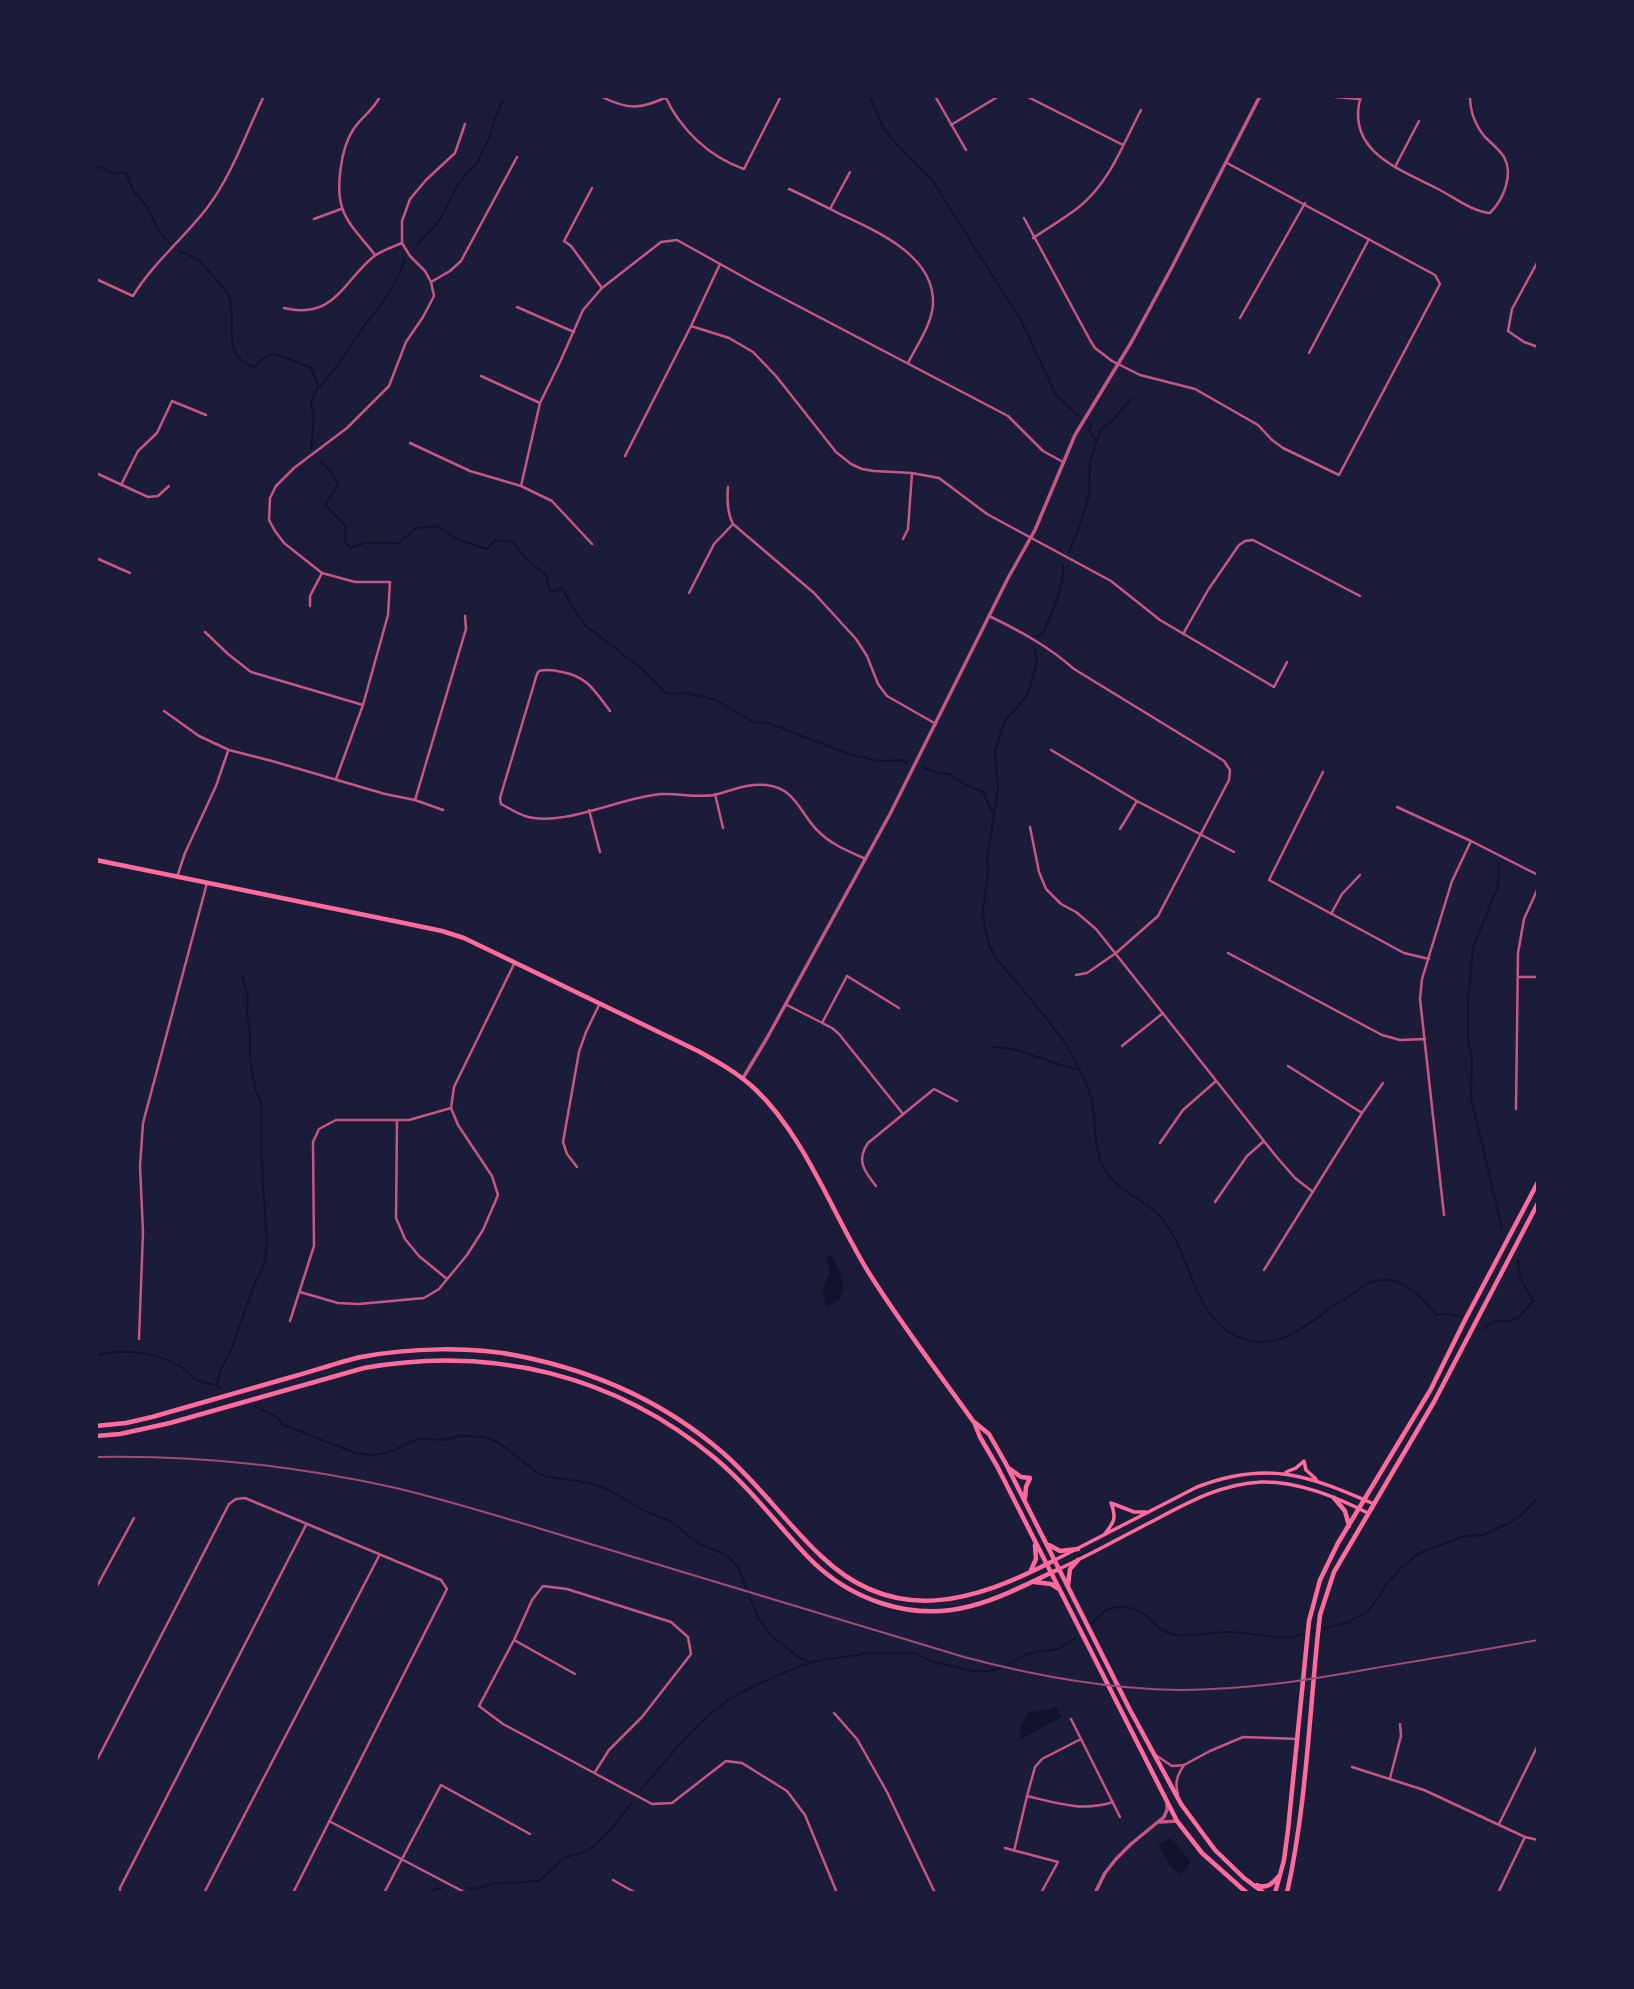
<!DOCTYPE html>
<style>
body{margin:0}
#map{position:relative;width:1634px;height:1989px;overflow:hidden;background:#1b1b3a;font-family:"DM Sans",sans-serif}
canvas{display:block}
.frame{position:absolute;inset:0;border:98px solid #1b1b3a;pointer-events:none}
</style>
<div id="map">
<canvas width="1634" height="1989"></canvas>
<div class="frame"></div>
</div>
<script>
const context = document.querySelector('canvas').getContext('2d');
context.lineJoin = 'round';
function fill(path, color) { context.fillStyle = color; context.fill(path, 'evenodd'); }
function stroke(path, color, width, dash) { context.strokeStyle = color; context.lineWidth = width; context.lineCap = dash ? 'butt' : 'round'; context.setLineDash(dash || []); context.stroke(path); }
fill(new Path2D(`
 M 832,1255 L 841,1274 L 844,1290 L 839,1299 L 830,1306 L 826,1306 L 822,1289 L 830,1272 L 826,1257 Z
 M 1056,1707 L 1062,1717 L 1020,1739 L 1021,1726 L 1028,1713 Z
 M 1171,1838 L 1191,1862 L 1181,1874 L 1171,1867 L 1158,1845 Z`), '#12122b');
stroke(new Path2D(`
 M 869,96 L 882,125 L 890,137 L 932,180 L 1022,322 L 1056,395 L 1079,416
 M 96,168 L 101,167 C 110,174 116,173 126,173 L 133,190 L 145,204 L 161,234 L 171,244
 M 417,245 L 439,221 L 457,185 L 478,161 L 489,139 L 496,115 L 503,100
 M 179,251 C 185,254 194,257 199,261 C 202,263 227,292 228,294 C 240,321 217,354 254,367 C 260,362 265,355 273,354 C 277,354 307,366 311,368 L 318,387 L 311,403 L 314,417 L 311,449
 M 319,387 C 337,370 347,349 362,329 C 380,307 396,286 405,259
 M 1088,422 L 1091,424 L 1089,431 L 1096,440
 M 320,461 L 328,468 L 338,484 C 335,493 328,496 325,505 L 346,526 L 345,542 L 351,548 L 365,543 L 399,543 L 416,528 L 438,526 L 456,539 L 487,549 L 496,540 L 513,542 L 526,559 L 546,575 L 550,592 L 563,589 L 571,604 L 585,625 L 642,669 L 667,694 L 687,693 L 716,700 L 753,722 L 771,724 L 849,754 L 879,761 L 902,760 L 907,764
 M 1069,552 L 1078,531 L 1089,495 L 1090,462 L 1099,434 L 1103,427 L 1111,422 L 1131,399
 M 1038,637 L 1043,633 C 1052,611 1065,588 1063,564
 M 1034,647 L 1037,662 L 1029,690 L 1022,702 L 1007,718 L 1001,730 L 995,753 L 998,789 L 987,860 L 988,873 L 983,910 L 984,924 L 989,945 L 995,956 C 1016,984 1042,1010 1062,1039 C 1072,1053 1080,1070 1087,1086 C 1100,1113 1089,1149 1107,1173 C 1121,1194 1149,1201 1164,1221 C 1192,1257 1193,1320 1241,1338 C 1277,1352 1305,1326 1332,1307 C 1342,1300 1354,1294 1363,1286 C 1395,1268 1416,1292 1436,1314 L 1450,1314 L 1460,1317
 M 922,767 L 937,773 L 950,774 L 964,784 L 983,792 L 992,811
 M 1499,863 L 1498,886 L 1473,948 L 1468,1000 L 1468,1040 L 1472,1060 L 1471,1098 L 1502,1228
 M 993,1047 C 1022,1047 1048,1064 1077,1069
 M 1518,1260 L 1520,1278 L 1533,1301
 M 1483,1329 L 1495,1321 L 1510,1321 L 1520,1316 L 1533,1301 L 1538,1300
 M 96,1356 C 121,1347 155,1353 178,1365 C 185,1368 188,1375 195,1379 C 203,1384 213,1382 220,1388
 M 217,1385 L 221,1369 L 233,1345 L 252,1290 L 264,1264 L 267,1247 L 261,1150 L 261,1100 L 256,1092 L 250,1060 L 250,1030 L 247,1015 L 248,996 L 242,976
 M 255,1406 L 278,1418 L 282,1424 L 355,1453 L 370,1455 L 387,1453 L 420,1438 L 442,1440 L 461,1436 L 484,1437 L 498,1442 L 539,1474 L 545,1476 L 589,1483 L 607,1489 L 649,1513 L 670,1521 L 698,1543 L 728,1556 L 738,1567 L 758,1618 L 767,1630 L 776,1640 L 800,1658 L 810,1662 L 870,1653 L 914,1653 L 934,1662 L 973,1671 L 987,1671 L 1001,1668
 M 1091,1624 C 1095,1621 1099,1616 1103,1613 C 1114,1604 1134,1606 1144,1614 C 1155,1623 1160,1632 1175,1635 C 1188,1637 1215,1632 1229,1632 C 1255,1632 1279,1643 1305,1634
 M 1310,1632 L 1349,1622 L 1368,1611 L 1379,1597 L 1387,1583 L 1401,1568 L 1419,1553 L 1465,1536 L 1483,1535 L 1505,1525 L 1519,1517 L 1538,1498
 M 1007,1665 C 1014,1662 1021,1656 1028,1654 C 1051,1648 1055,1655 1076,1637
 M 640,1791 C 669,1757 697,1719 735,1696 C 758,1682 784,1673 809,1663
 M 467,1888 L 473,1889 L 493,1884 L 539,1881 L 564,1858 L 586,1851 L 595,1845 L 611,1829 L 632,1803
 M 429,1893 L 435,1889 L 441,1889`), '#12122b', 2);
stroke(new Path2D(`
 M 600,96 C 628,110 640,110 669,96
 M 665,96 C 680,129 709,157 744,169 L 781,96
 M 935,96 L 966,150
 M 1026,96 L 1123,145
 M 1324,96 L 1359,99
 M 1361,96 C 1344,152 1402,170 1440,190 C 1455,198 1473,212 1490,213 C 1503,200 1514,175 1504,157 C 1499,149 1492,144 1485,137 C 1475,125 1470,111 1470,96
 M 1536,96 L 1538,97
 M 951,125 L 999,96
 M 1395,167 L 1419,121
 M 592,188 L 564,241 L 571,246 L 602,288
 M 789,189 C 807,197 824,206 842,215 C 878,232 935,256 933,304 C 932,324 917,345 908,363
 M 830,209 L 850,172
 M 1024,218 L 1090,340 L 1095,348 L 1112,361 L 1140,375 L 1195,389 L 1258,425 L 1272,440 L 1283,448 L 1339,475 L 1440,284 L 1435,275 L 1227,163
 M 314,219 L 341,209
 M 1033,238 C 1048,228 1065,218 1079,207 C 1110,182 1123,144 1141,110
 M 375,255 C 365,241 349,227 343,210 C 335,190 341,148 353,130 C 360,118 375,109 380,96
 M 1538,261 L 1512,309 L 1508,331 L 1524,342 L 1538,347
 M 96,279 L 133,296 C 153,263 184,238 207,208 C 232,175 246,133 264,96
 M 431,282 L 450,271 L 461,261 L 517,157
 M 517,307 L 574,332
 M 284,308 C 334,320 342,283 373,257 C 380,251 393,247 402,243
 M 1240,318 L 1305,203
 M 691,326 L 729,338 L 753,352 L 776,376 L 836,452 L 851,464 L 862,469 L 874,471 L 912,473 L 939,478 L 987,514 L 1111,581 L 1160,620 L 1274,687 L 1287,662
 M 1309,353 L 1369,239
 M 481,376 L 540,403
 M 410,443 L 470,471 L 521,486 L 552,501 L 592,544
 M 625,456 L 691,326 L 720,264
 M 96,473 L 148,497 L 158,496 L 169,486
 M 121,485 L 138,451 L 157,433 L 172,401 L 206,415
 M 521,486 L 540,403 L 560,362 L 583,310 L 602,288 L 661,242 L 677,240 L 756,284 L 1008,416 L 1043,451 L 1063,462
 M 728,487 C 727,499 727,513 733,524 L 814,593 L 856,639 L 867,656 L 878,684 L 887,696 L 936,724
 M 903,539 L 908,529 L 912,473
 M 96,558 L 130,573
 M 689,593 L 714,544 L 733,524
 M 310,606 L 310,596 L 322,573
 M 989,616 C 1020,631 1048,646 1074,669 L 1213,754 L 1224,761 L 1230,770 L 1229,780 L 1158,916 L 1116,953 L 1087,973 L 1076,975
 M 205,632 L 228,654 L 251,672 L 363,705
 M 1183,634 L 1208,590 L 1239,545 L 1245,541 L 1253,540 L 1360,596
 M 164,711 L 199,736 L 229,750 L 272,761 L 385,794 L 415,800 L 443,810
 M 610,711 C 594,690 588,677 562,672 C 554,670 547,669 539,671 L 537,674 L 500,798 L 501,804 C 509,808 516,813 525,816 C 562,828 621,797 661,794 C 679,793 695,798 714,795 C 731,791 748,783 766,785 C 797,788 800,815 819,832 C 832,845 850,852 866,859
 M 1051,750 L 1137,801 L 1234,852
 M 1323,772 L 1269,880 L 1404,953 L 1429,959
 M 336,779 L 363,705 L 388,615 L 390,582 L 355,582 L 322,573 L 284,543 L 275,531 L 269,520 L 270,498 L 276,486 L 294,468 L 347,428 L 389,386 L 406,342 L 423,317 L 434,296 L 431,282 L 425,271 L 410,256 L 402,243 L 402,221 L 410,199 L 426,180 L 455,153 L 465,124
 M 715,794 L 723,828
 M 415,800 L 466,629 L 465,616
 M 1397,807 L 1471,841 L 1538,875
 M 589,810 L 600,852
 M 1030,827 L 1039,872 L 1046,889 L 1061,904 L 1076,912 L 1096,929 L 1275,1155 L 1295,1178 L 1313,1192
 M 1120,829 L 1137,801
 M 177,877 L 185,853 L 216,786 L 228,751
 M 1331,914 L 1342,894 L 1360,875
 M 1228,953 L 1382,1035 L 1400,1040 L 1425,1039
 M 1518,977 L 1538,977
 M 785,1004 L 832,1028 L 839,1034 L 903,1114
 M 822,1023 L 847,976 L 899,1008
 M 1122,1046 L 1163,1013
 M 1288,1066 L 1362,1113
 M 1516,1109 L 1518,953 L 1524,919 L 1538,888
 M 397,1121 L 396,1218 L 405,1239 L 419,1256 L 447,1279
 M 1160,1143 L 1183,1110 L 1216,1081
 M 577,1167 L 567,1154 L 563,1142 L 579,1052 L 586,1032 L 599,1005
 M 876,1186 C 864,1171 856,1160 868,1143 L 934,1089 L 957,1101
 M 1215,1202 L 1247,1156 L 1264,1141
 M 1444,1215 L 1420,999 L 1422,979 L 1452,881 L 1471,841
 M 1264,1270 L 1362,1113 L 1383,1083
 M 300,1292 L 338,1303 L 359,1304 L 424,1298 L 439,1289 L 467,1255 L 483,1230 L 498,1195 L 492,1176 L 458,1125 L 451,1108 L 454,1087 L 514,964
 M 290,1321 L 314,1246 L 313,1142 L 319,1129 L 336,1120 L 409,1120 L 451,1108
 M 139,1339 L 143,1232 L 140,1166 L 143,1123 L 207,883
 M 96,1588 L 134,1518
 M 514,1640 L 575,1674
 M 834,1713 L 857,1739 L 887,1792 L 935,1893
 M 1071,1719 L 1120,1817
 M 1081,1739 L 1042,1759 L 1035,1767 L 1027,1796 C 1056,1803 1083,1812 1113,1802
 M 1157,1756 L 1172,1766 L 1184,1765 L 1210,1751 L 1243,1737 L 1298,1739
 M 96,1762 L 229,1504 L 236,1499 L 245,1498 L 441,1580 L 447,1589 L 293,1893
 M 1352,1767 L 1424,1790 L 1525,1837 L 1538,1840
 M 595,1772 L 609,1750 L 642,1717 L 691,1654 L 688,1637 L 671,1622 L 567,1589 L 543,1586 L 532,1600 L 514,1640 L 479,1706 L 503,1724 L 652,1804 L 672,1803 L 726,1761 L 742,1763 L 787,1791 L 805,1815 L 837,1893
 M 1390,1778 L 1401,1736 L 1400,1724
 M 1178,1794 C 1174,1782 1178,1774 1184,1765
 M 329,1821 L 466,1893
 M 1499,1824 L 1538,1745
 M 1005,1848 L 1058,1862 L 1041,1893
 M 1014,1851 L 1027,1796
 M 613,1880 L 636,1893
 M 120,1893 L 120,1888 L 306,1525
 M 204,1893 L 379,1556
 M 384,1893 L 441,1785 L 530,1834
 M 1498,1893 L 1525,1837`), '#c65784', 2.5);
stroke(new Path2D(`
 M 743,1078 L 767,1038 L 890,814 L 1008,578 L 1035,530 L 1075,435 L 1132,341 L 1171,269 L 1260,96
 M 1160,1822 L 1177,1821
 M 1095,1893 L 1105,1873 L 1116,1859 L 1131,1844 L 1164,1817 L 1167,1810 L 1167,1804`), '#c65784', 3.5);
stroke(new Path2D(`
 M 1286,1472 L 1296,1468 L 1304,1461 L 1306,1470 L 1316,1479
 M 1111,1503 L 1134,1512 L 1146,1512
 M 1104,1535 C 1114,1522 1117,1519 1111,1503
 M 1055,1560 L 1197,1487 C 1267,1460 1308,1475 1374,1504
 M 1059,1569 C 1092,1554 1123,1536 1155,1520 C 1189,1502 1221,1484 1261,1482 C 1298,1481 1336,1497 1368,1513`), '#ff6b9d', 3.5);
stroke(new Path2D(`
 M 96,860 L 404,923 L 442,931 L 464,938 L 698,1051 C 718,1062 738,1073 755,1089 C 805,1136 833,1215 869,1273 C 901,1324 938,1372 973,1421 L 989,1434 L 1006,1464 L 1129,1708 L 1181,1804 L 1215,1850 L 1244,1878 L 1264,1893
 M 974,1422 L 980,1437 L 997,1466 L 1177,1821 L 1202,1853 L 1247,1893
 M 96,1426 L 126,1423 L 152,1417 C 200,1403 247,1390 295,1376 C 317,1370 339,1362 361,1357 C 408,1348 472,1346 519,1356 C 594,1371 664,1402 722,1452 C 759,1484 786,1523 821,1556 C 895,1627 974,1602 1055,1560
 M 96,1436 L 120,1434 L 170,1423 L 364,1368 C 492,1345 616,1375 716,1459 C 750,1488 777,1524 807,1556 C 849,1600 911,1622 971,1606 C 1002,1598 1031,1582 1059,1569
 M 1010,1469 L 1021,1477 L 1030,1478 L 1026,1487 L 1025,1498
 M 1334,1498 L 1345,1511 L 1349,1526
 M 1049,1545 L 1060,1551 L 1078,1549
 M 1031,1570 L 1036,1559 L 1035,1545
 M 1034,1582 L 1051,1584 L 1059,1589
 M 1068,1585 L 1070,1569 L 1078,1560
 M 1257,1885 C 1267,1889 1272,1884 1279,1876
 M 1275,1893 L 1284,1860 L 1288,1830 L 1309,1621 L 1320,1580 L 1338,1543 L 1431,1389 L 1465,1320 L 1538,1182
 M 1287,1893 C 1306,1807 1309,1720 1318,1633 L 1320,1615 L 1334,1572 L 1434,1402 L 1538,1203`), '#ff6b9d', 4.5);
stroke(new Path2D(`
 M 96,1457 C 197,1455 298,1466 396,1488 C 475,1507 552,1533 630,1556 C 741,1590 853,1623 964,1657 C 1035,1676 1106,1689 1179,1690 C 1245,1690 1310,1680 1375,1668 C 1429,1659 1484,1650 1538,1640`), '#a44b75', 2);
</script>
